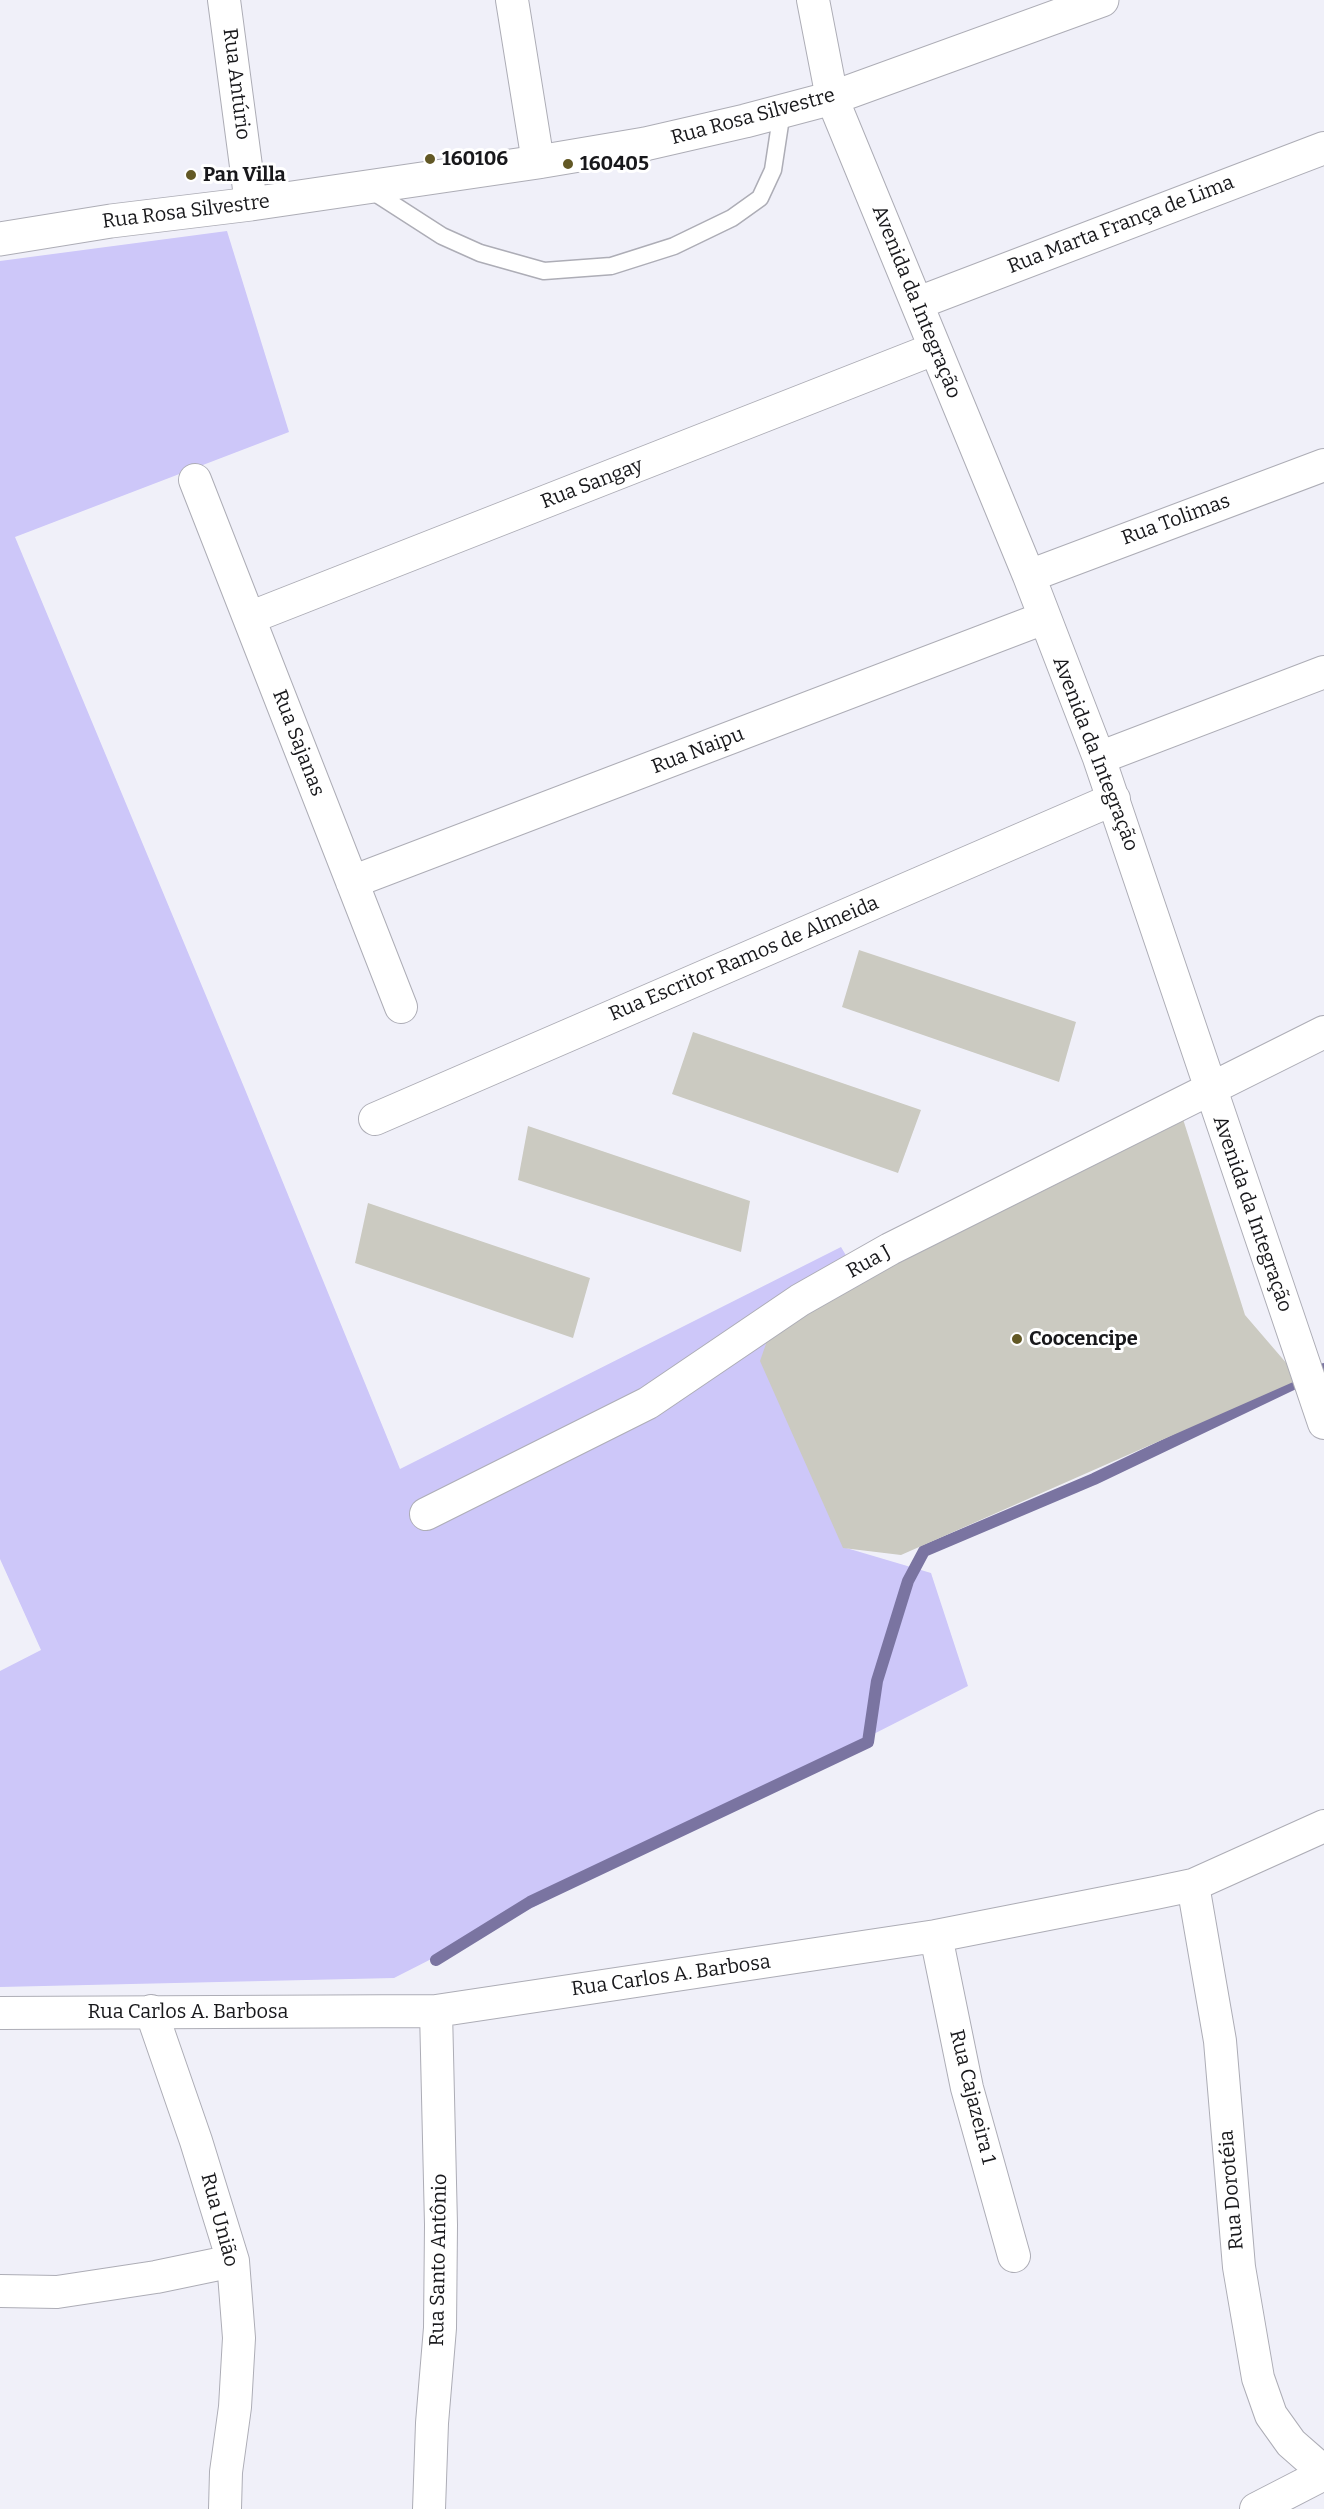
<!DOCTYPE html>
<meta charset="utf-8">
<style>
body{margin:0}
canvas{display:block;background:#f0f0f9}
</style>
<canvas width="1324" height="2509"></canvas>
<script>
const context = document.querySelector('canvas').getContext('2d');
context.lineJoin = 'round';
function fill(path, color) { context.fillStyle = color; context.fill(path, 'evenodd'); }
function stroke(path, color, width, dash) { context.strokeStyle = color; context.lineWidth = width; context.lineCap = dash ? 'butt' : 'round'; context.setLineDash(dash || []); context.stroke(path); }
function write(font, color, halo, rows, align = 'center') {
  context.font = font + ' Bitter,serif'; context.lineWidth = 6; context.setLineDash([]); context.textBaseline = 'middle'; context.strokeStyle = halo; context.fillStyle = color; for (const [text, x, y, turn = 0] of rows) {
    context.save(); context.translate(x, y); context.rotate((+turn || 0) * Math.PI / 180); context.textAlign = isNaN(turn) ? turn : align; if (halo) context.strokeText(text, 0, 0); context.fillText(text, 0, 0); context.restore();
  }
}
fill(new Path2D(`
 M 227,231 L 289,432 L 15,537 L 244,1087 L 400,1469 L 841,1247 L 876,1306 L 843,1547 L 931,1573 L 968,1686 L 394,1978 L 0,1987 L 0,1671 L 41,1650 L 0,1559 L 0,261 Z`), '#cdc7f9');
stroke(new Path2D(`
 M 436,1960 L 530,1902 L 868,1742 L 877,1681 L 908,1581 L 924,1551 L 1094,1479 L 1324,1369`), '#7a74a1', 12);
fill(new Path2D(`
 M 859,950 L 1076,1022 L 1059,1082 L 842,1007 Z
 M 693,1032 L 921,1110 L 898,1173 L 672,1094 Z
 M 1183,1119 L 1245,1315 L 1300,1379 L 901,1555 L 843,1548 L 760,1361 L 775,1318 Z
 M 528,1126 L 750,1201 L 741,1252 L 518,1180 Z
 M 368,1203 L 590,1278 L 573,1338 L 355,1263 Z`), '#cbcac1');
const service = new Path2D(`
 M 369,189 L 442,236 L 480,253 L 544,271 L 611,266 L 674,246 L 732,218 L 760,198 L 773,170 L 782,111`);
const minor = new Path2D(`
 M 224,0 L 251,204
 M 512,0 L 538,162
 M 813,0 L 832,98 L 1029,576 L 1099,758 L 1324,1423
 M 918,303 L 1324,148
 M 195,480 L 401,1007
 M 1029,576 L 1324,465
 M 249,618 L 934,349
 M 1099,758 L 1324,672
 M 352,882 L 1044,618
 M 375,1119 L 1114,799
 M 426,1514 L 648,1403 L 800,1300 L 890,1249 L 1324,1032
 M 1193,1885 L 1220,2041 L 1239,2267 L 1258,2378 L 1271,2415 L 1291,2443 L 1324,2472
 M 936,1936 L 967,2088 L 1014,2256
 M 151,2011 L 196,2141 L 233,2261 L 239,2338 L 235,2407 L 226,2472 L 225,2509
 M 0,2013 L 436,2011 L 936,1936 L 1155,1893 L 1193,1885 L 1324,1826
 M 0,2291 L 57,2292 L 156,2277 L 233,2261
 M 429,2509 L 432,2423 L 440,2328 L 441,2225 L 436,2011
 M 1256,2509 L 1324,2474`);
const secondary = new Path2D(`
 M 0,239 L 111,221 L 251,204 L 538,162 L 645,144 L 745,121 L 832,98 L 1102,0`);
stroke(service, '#adadb6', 19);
stroke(minor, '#adadb6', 34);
stroke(secondary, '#adadb6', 35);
stroke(service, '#fff', 16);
stroke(minor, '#fff', 32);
stroke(secondary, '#fff', 33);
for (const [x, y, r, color] of [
 [430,159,6,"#625825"],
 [568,164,6,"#625825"],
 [191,175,6,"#625825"],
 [1017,1339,6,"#625825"]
]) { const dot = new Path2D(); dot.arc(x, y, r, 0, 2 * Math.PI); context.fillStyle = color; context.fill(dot); stroke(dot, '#fff', 2); }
write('20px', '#18181b', '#fff', [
 ["Rua Antúrio",236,84,83],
 ["Rua Rosa Silvestre",753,117,-15],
 ["Rua Rosa Silvestre",186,212,-7],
 ["Rua Marta França de Lima",1121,225,-21],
 ["Avenida da Integração",916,302,68],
 ["Rua Sangay",592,484,-21],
 ["Rua Tolimas",1176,520,-20],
 ["Rua Sajanas",298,743,69],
 ["Rua Naipu",698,751,-21],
 ["Avenida da Integração",1095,754,69],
 ["Rua Escritor Ramos de Almeida",744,959,-23],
 ["Avenida da Integração",1252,1214,71],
 ["Rua J",869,1262,-29],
 ["Rua Carlos A. Barbosa",671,1976,-8],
 ["Rua Carlos A. Barbosa",188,2012],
 ["Rua Cajazeira 1",972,2097,76],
 ["Rua Dorotéia",1232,2190,-95],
 ["Rua União",219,2220,75],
 ["Rua Santo Antônio",439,2260,-89]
]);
write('bold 20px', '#18181b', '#fff', [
 ["160106",442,159],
 ["160405",580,164],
 ["Pan Villa",203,175],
 ["Coocencipe",1029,1339]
], 'left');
</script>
